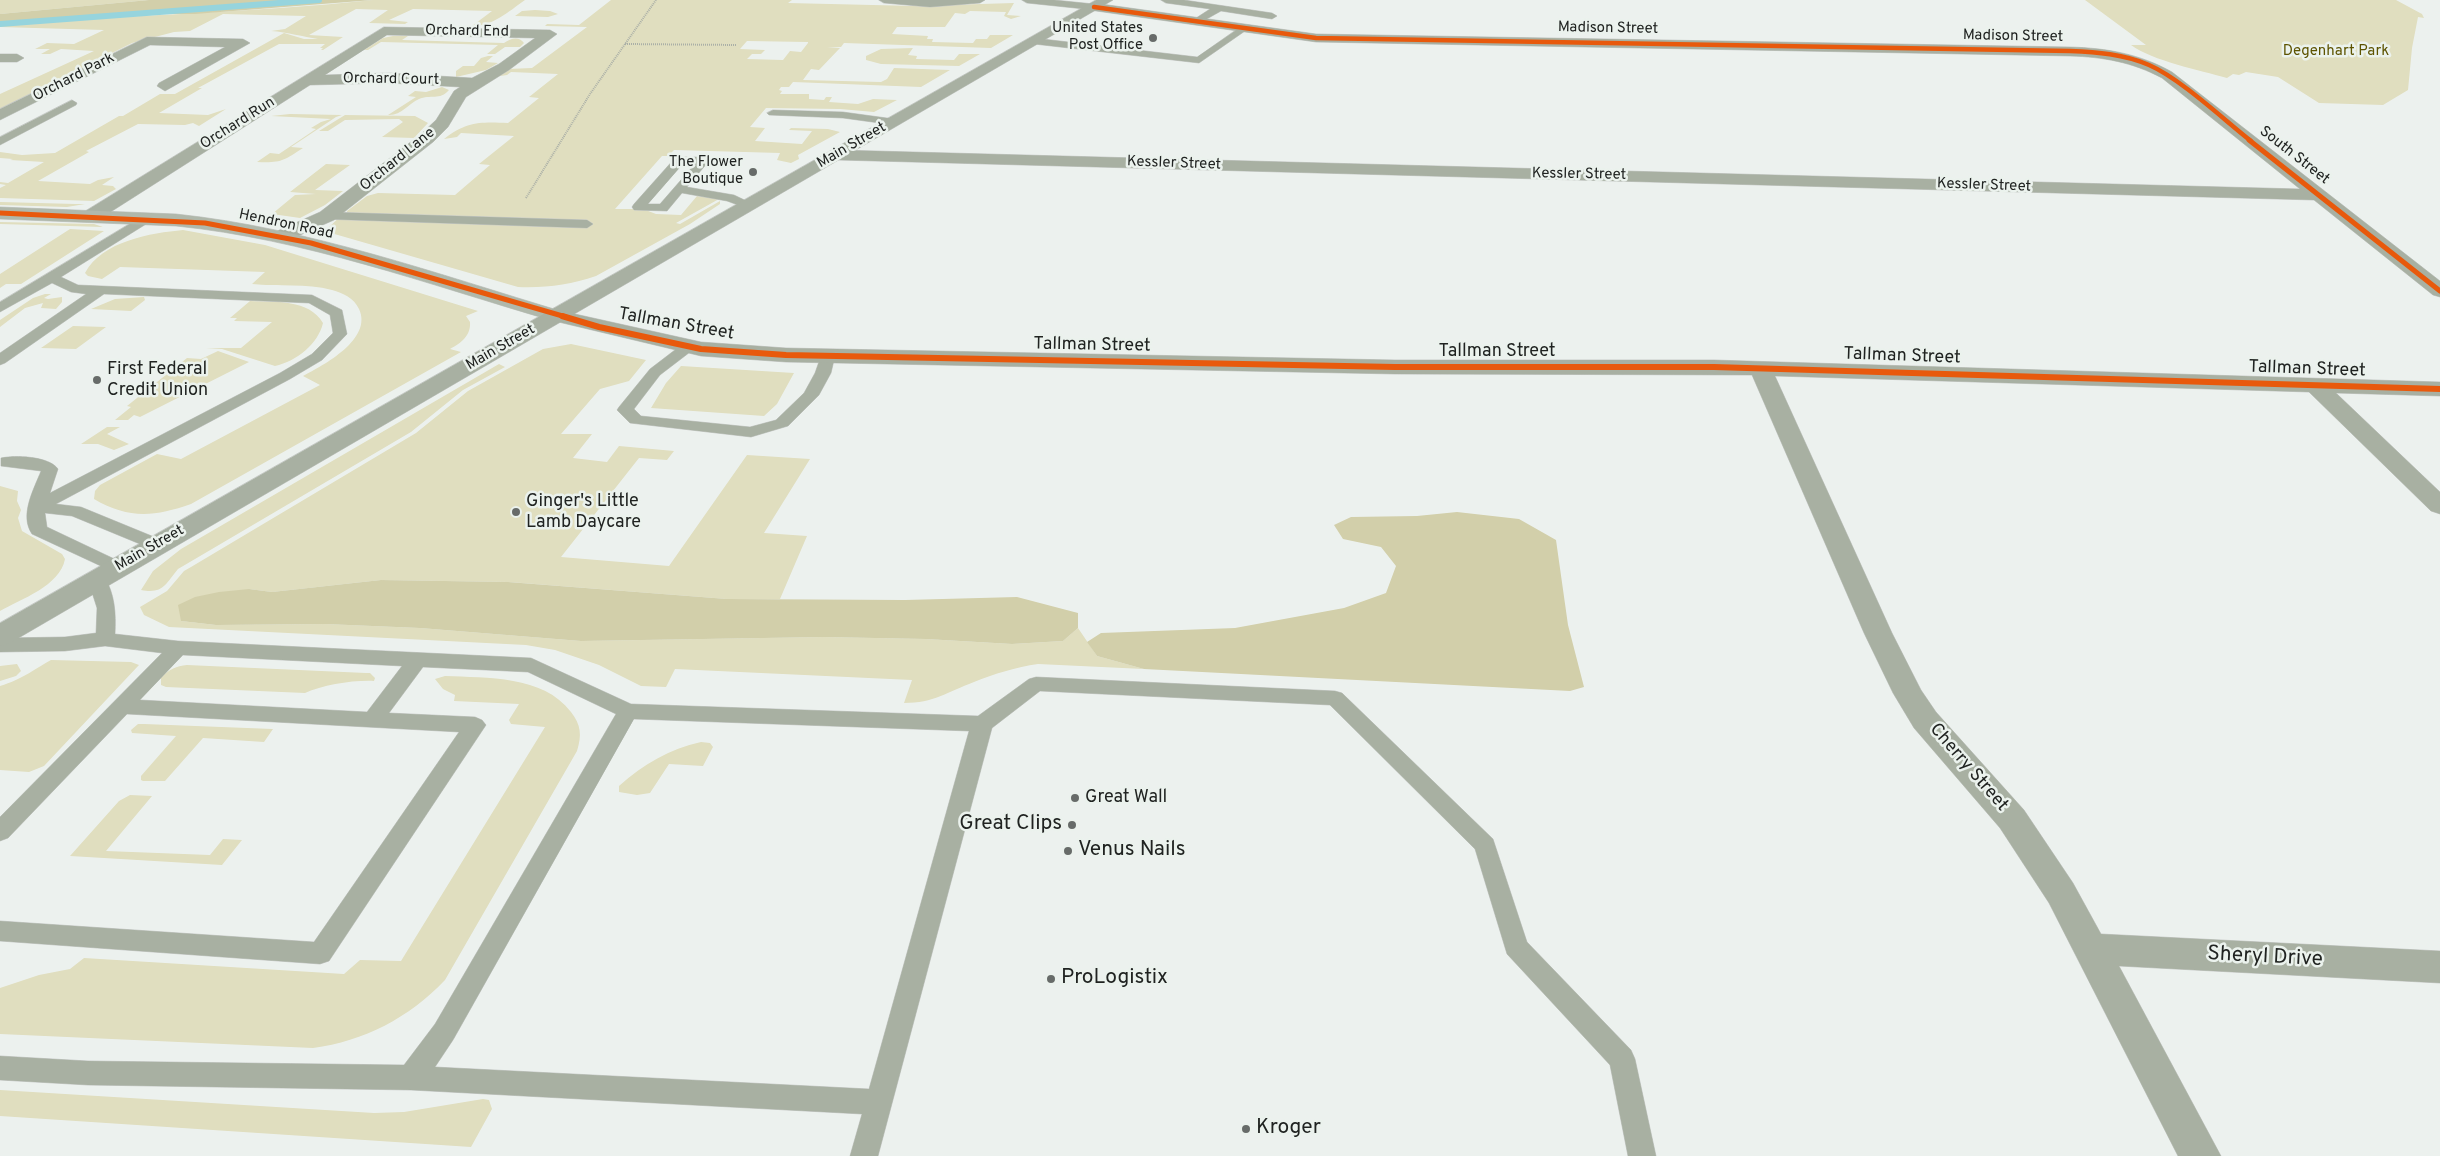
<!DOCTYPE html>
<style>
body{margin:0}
canvas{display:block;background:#ecf1ee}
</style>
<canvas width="2440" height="1156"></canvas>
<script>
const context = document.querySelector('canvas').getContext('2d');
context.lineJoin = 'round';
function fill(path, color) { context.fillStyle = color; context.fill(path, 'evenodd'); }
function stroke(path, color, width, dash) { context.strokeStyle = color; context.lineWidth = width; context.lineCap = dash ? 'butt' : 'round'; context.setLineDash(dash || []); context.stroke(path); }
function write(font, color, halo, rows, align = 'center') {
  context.font = font + ' Overpass,sans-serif'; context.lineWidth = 5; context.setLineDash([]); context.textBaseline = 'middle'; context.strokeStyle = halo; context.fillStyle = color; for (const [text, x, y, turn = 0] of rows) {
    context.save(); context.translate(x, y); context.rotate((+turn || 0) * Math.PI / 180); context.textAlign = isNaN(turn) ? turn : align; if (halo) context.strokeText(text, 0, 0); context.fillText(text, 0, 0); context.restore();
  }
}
fill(new Path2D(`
 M 0,0 L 149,0 L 0,14 Z
 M 373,0 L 525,0 C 508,12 493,26 472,26 L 492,11 L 413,9 L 389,20 L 408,22 L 405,24 L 369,23 L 388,10 L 356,9 L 309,35 L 343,37 L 323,50 L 321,50 L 323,48 L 320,48 L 325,44 L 279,44 L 198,88 L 202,88 L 159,113 L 208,115 L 226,109 L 199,126 L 193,123 L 185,125 L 138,124 L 86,151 L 89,152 L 38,181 L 90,184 L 98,180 L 114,177 L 102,185 L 113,186 L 116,189 L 94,201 L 0,198 L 0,188 L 6,185 L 0,184 L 0,182 L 8,183 L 44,162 L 10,160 L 13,159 L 0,158 L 0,152 L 22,155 L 55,153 L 119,116 L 123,116 L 160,94 L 175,94 L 284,33 L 304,39 L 318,39 C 303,37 288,32 271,31 L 285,29 L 306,16 L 223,14 L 190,31 L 174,32 L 132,43 L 0,109 L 0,94 L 94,51 L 61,49 L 50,54 L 41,54 L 50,49 L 35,49 L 47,43 L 74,44 L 104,30 L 0,27 L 0,25 C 124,15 249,13 373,0 Z
 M 611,0 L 792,0 L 788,3 L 915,6 L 1014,3 L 1007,15 L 1021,16 L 1011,19 L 1004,16 L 1006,12 L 970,11 L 965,14 L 955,13 L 945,27 L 897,27 L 892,34 L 928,36 L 927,39 L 933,39 L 932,42 L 973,43 L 976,39 L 987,39 L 990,35 L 1013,35 L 991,48 L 844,43 L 841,47 L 827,47 L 840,48 L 819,70 L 811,69 L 803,80 L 881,82 L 887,79 L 894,68 L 950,70 L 921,87 L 793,82 L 789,87 L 781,87 L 779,90 L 782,91 L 780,94 L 809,94 L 809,99 L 824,100 L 826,97 L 832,97 L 829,102 L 858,104 L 873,99 L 897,100 L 874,112 L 840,109 L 766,108 L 750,127 L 765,128 L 755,141 L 802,144 L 812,131 L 789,130 L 791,128 L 828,129 L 840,132 L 798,155 L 799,159 L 791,163 L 777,160 L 780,153 L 674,150 L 668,156 L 662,156 L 615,209 L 643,209 L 656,214 L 681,215 L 697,196 L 719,199 L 676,223 L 680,224 L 720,201 L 720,204 L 690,224 L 596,276 C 570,285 546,288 518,287 L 331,233 L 328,228 L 343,214 L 347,214 L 347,211 L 367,196 L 378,193 L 455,195 L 490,165 L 479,164 L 514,136 L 461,133 L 457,137 L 444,139 C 467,121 481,122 508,123 L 539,98 L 529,97 L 558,74 L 511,72 L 507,75 L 494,77 L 508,69 L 532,68 L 587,27 L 545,26 L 547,24 L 579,25 ZM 747,41 L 808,42 L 808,43 L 801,52 L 790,51 L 783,60 L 747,59 L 752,54 L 761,54 L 765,50 L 740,49 Z
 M 2085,0 L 2396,0 L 2422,14 L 2424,18 L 2418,17 L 2412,48 L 2408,90 L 2383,105 L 2319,103 L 2278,77 L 2246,72 L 2239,75 L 2233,74 L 2227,78 C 2199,70 2153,61 2131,45 L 2146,45 Z
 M 535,10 L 550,11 L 558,14 L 548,17 L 515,16 L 522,11 Z
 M 393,36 L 408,36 L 402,40 L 504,43 C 511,38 519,36 524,43 L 520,47 L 505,47 L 495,54 L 487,54 L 498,45 L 381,42 L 368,50 L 364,50 L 383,38 Z
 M 913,48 L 908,55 L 917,56 L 916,59 L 954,60 L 959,54 L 980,54 L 959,66 L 881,64 L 866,60 L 866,56 L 881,49 Z
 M 488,56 L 493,56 L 486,62 L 498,63 L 486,70 L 456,77 L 456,71 L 463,66 L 474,66 L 481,58 Z
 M 442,87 L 449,90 C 440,101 430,94 419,99 C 408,104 401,116 388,115 L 416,97 L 408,96 L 415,91 L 426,92 Z
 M 290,114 L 342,115 L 336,117 L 291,147 L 303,148 C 283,161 281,163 257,162 L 270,153 L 279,154 L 316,129 L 311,128 L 321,122 L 331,119 L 271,116 Z
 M 345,115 L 415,116 L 428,123 L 414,138 L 382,137 L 403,122 L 399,119 L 345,120 L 328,131 L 319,131 Z
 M 326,164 L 350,165 L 315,190 L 343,191 L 325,205 L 300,218 L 272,214 L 295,195 L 316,194 L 290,192 Z
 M 0,202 L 76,204 L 85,204 L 67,207 L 0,205 Z
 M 0,222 L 94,224 L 103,227 L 0,224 Z
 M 70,229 L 104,231 L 21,284 L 6,284 L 0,288 L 0,274 Z
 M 183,230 L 265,245 L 478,311 L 466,316 L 470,322 C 471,336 461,343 450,349 L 461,352 L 191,504 C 154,517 128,519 94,499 L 95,491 L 100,485 L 157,454 L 181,459 L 320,385 L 303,376 C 324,365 373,339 359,309 C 354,298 343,293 332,290 C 306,283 278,287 252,284 L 265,272 L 120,267 L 102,279 L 88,276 L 85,273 C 102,241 151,233 183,230 Z
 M 45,294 L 51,294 L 44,298 L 48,299 L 62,297 L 62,302 L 56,309 L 41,308 L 43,303 L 25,308 L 0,327 L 0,320 L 33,298 Z
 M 144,297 L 145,300 L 131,311 L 91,309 L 115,299 Z
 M 250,301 C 275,302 309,299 323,323 C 318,344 297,361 275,366 L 222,349 L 206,348 L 241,348 L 272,322 L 234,321 L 237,318 L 230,318 Z
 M 73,326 L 106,327 L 76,349 L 41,348 Z
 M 571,344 L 646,360 L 629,381 L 600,389 L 561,434 L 592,434 L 573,458 L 607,462 L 619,446 L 674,451 L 667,460 L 639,458 L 561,557 L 669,566 L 747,455 L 810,459 L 764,533 L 807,536 L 780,599 L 727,599 L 509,582 L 381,580 L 272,592 L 249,589 L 181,621 L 216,625 L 325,624 L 420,628 L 581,641 L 824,637 L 926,639 L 1012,644 L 1063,641 L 1078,628 L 1097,656 L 1144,669 L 1038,664 C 1016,667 994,674 974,682 C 947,692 934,703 904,703 L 912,680 L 675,669 L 666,687 L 641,686 L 599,665 L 555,650 L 526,645 L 169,627 L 144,615 L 140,607 L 167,591 L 184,571 L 191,567 L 416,433 L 468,391 L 543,349 Z
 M 218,351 L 249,362 L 140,417 L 134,415 L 128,420 L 115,420 L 131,407 L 127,406 L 187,358 L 201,359 Z
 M 499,364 L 505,367 L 463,390 L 411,432 L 178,569 C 165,585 163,594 141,590 L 153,571 L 181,549 Z
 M 681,366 L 794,373 L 777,404 L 764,416 L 651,408 L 666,383 Z
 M 107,427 L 120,427 L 107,434 L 129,444 L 114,450 L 98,444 L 81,444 Z
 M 0,486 L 18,491 L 17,501 L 21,510 L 18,518 L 22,531 L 62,554 L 65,559 C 60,586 21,599 0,611 Z
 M 51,660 L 131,662 L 139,665 L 44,766 L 29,772 L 0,770 L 0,686 C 23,679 31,671 51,660 Z
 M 17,664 L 21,671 L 16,676 L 0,681 L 0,666 Z
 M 187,665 L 366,673 L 370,673 L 375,678 L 374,681 C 353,680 323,685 305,693 L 166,687 L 161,685 L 161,677 C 170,669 176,666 187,665 Z
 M 445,676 C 487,678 543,675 571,712 C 581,725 582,735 577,751 L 445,980 C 409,1018 364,1041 313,1048 L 0,1034 L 0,988 L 39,975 L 70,969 L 84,958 L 344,974 L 360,960 L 401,961 L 545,727 L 511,724 L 509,720 L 519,704 L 454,701 L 455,695 L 443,689 L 435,679 Z
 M 138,724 L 144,724 L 273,729 L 264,742 L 203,738 L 165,781 L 143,781 L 141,780 L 141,776 L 176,736 L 132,733 L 131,730 Z
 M 701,742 L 710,743 L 713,747 L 703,766 L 669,764 L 650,793 L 637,795 L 619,792 L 619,786 C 644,764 669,749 701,742 Z
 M 130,795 L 152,796 L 106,851 L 210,855 L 223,839 L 242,840 L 222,865 L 70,856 L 119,801 Z
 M 0,1090 L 374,1113 L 404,1112 L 483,1099 L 489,1100 L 492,1109 L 471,1147 L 0,1116 Z`), '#e0debf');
fill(new Path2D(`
 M 149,0 L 373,0 L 195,14 L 148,14 L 0,25 L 0,14 Z
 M 1457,512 L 1519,519 L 1556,540 L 1568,625 L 1584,687 L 1570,691 L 1144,669 L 1097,656 L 1087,642 L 1101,633 L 1235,628 L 1344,608 L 1386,593 L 1396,566 L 1381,547 L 1343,539 L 1334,525 L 1351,517 L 1417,516 Z
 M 381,580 L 508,582 L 727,599 L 905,600 L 1017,597 L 1078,613 L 1078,628 L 1063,641 L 1012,644 L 926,639 L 824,637 L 581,641 L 420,628 L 325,624 L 216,625 L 181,621 L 178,605 L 195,597 L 219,592 L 249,589 L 272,592 Z`), '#d2cfaa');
stroke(new Path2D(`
 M 0,24 L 319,0`), '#96d4dd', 6);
const lane = new Path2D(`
 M 879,0 L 985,0 L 980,3 L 930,7 L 884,3 Z
 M 1022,0 L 1054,0 L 1094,4 L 1099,7 L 1094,10 L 1027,3 Z
 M 1161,0 L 1184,0 L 1272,13 L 1277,16 L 1272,19 L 1221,11 L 1196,25 L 1191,22 L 1193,20 L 1210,9 L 1166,3 Z
 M 1242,26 L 1245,27 L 1245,31 L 1199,63 L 1034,44 L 1029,41 L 1034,38 L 1197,57 Z
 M 72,100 L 77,103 L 76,105 L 0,145 L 0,137 Z
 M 773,110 L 843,112 L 894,119 L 900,122 L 894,125 L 843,118 L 769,115 L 767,113 Z
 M 679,157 L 703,157 L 709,161 L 687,187 L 734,195 L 755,205 L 749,209 L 727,201 L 682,193 L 667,211 L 634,210 L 632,207 L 634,204 L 675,158 ZM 682,165 L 694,165 L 660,204 L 648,204 Z
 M 327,212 L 587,220 L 593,224 L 587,228 L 322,219 L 321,216 L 322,213 Z
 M 146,214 L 151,215 L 152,218 L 151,221 L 61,277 L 78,285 L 312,295 L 342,310 L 347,334 L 322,360 L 290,379 L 56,504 L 81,507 L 164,541 L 167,545 L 164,549 L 152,549 L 72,516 L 45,513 L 47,527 L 125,564 L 127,568 L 125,572 L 118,574 L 32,534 C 19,515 34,489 41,471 L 1,466 L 1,458 C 15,455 49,456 58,469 L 50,493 L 280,373 L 312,354 L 333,333 L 330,315 L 309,303 L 104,294 L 5,363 L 0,365 L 0,353 L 86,294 L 71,292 L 52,283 L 0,312 L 0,302 Z
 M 689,342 L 696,346 L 694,349 L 660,375 L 634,409 L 641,416 L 750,427 L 776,420 L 804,393 L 815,373 L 822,353 L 832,353 L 835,356 L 831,373 L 819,395 L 788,426 L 751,437 L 630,423 L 617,410 L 619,407 L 650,369 L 684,343 Z
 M 97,574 L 104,576 C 115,594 116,613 115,634 L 178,641 L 531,658 L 631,704 L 978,716 L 1029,679 L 1036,677 L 1335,691 L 1342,693 L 1493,839 L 1527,942 L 1631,1050 L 1635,1059 L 1656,1156 L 1628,1156 L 1610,1065 L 1507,954 L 1475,849 L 1330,705 L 1040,691 L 992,728 L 878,1156 L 850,1156 L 862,1114 L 411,1090 L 88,1085 L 0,1080 L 0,1056 L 88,1061 L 404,1065 L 435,1024 L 616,714 L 528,672 L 423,667 L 389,713 L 475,717 L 482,720 L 486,725 L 329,961 L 320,964 L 0,941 L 0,921 L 314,942 L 459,732 L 127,714 L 8,838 L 0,841 L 0,817 L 162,653 L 105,646 L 65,651 L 0,652 L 0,638 L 65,637 L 96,633 L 97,608 L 88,580 L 90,576 ZM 183,655 L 402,666 L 367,712 L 140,700 ZM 634,719 L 969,731 L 869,1089 L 435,1067 L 453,1040 Z`);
const street = new Path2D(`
 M 1094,3 L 1316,34 L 2070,47 C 2107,48 2140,54 2172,72 L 2440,281 L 2440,297 L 2433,295 L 2314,200 L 838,160 L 832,159 L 829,155 L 832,151 L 838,150 L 2300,189 L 2162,78 C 2132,62 2103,57 2070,56 L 1316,42 L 1089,10 L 1087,7 Z
 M 384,27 L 550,30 L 557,34 L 509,70 L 466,97 L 448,127 L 433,142 L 334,220 L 289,240 L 275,240 L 272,236 L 275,232 L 320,212 L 421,134 L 436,120 L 454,91 L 460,87 L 388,83 L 310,85 L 98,220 L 84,220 L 82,216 L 84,212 ZM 387,35 L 535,38 L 499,64 L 472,78 L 388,73 L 325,75 Z
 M 147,37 L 243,39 L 250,43 L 165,91 L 157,86 L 159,83 L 225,47 L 150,45 L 0,120 L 0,109 Z
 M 0,54 L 17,54 L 24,58 L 17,62 L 0,62 Z
 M 557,310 L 701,342 L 786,348 L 1395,360 L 1714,360 L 2440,382 L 2440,396 L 2336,393 L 2440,492 L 2440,514 L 2431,511 L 2309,392 L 1775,376 L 1892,633 L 1921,690 L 1936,712 L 2024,810 L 2073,883 L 2101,934 L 2440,951 L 2440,983 L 2119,966 L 2221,1156 L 2178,1156 L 2049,903 L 2000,828 L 1914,728 L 1893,693 L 1864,633 L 1752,375 L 1395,374 L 786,362 L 701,356 L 550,320 L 546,316 L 550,312 Z`);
const secondary = new Path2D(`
 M 0,207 L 176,214 C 309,228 437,274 564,312 L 568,316 L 564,320 L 557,322 L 550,320 C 427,284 304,239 176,226 L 0,219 Z`);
const primary = new Path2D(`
 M 1096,0 L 1113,0 L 10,643 L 0,646 L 0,623 Z`);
stroke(lane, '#c8cbc9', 1);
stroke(street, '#c8cbc9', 1);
stroke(secondary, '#c8cbc9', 1);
stroke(primary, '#c8cbc9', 1);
stroke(new Path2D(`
 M 625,44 L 737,45
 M 526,198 L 590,94 L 656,0`), '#aaafa7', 2, [1, 1]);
fill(lane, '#a8b0a2');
fill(street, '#a8b0a2');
fill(secondary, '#b0b8ab');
fill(primary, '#a8b0a2');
stroke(new Path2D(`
 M 1094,7 L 1316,38 L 2070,51 C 2096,52 2124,54 2149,65 C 2181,79 2223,119 2251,141`), '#e8590c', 4.5);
stroke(new Path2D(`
 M 2249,140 L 2440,291
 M 0,213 L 205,223 L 311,243 L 566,317`), '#e8590c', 5);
stroke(new Path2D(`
 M 562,316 L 599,327 L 701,349 L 786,355 L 1395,367 L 1714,367 L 2440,389`), '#e8590c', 6);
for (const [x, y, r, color] of [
 [1153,38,5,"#676b69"],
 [753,172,5,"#676b69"],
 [97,380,5,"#676b69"],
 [516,512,5,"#676b69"],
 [1075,798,5,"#676b69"],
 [1072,825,5,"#676b69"],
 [1068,851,5,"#676b69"],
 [1051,979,5,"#676b69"],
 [1246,1129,5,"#676b69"]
]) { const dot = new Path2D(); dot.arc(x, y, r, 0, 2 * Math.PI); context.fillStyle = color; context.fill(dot); stroke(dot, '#ebf2ed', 2); }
write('15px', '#202321', '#ebf2ed', [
 ["United States",1143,29],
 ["Post Office",1143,46],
 ["The Flower",743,163],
 ["Boutique",743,180]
], 'right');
write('15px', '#202321', '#ebf2ed', [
 ["Madison Street",1608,29,1],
 ["Orchard End",467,32,1],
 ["Madison Street",2013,37,1],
 ["Orchard Park",74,78,-27],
 ["Orchard Court",391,80,1],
 ["Orchard Run",238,124,-32],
 ["Main Street",852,146,-30],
 ["South Street",2294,156,38],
 ["Orchard Lane",398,160,-39],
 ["Kessler Street",1174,164,2],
 ["Kessler Street",1579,175,1],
 ["Kessler Street",1984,186,2],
 ["Hendron Road",286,225,12],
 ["Main Street",501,348,-30],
 ["Main Street",150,549,-30]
]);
write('15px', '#5d5300', '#ebf2ed', [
 ["Degenhart Park",2336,52]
]);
write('18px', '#202321', '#ebf2ed', [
 ["Tallman Street",676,325,10],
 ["Tallman Street",1092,346,1],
 ["Tallman Street",1497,352],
 ["Tallman Street",1902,357,2],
 ["Tallman Street",2307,370,2],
 ["Cherry Street",1968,768,49]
]);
write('18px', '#202321', '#ebf2ed', [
 ["First Federal",107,370],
 ["Credit Union",107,391],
 ["Ginger's Little",526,502],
 ["Lamb Daycare",526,523],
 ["Great Wall",1085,798]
], 'left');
write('21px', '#202321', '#ebf2ed', [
 ["Great Clips",1062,825,"right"],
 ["Venus Nails",1078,851],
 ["ProLogistix",1061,979],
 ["Kroger",1256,1129]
], 'left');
write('21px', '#202321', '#ebf2ed', [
 ["Sheryl Drive",2265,958,3]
]);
</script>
